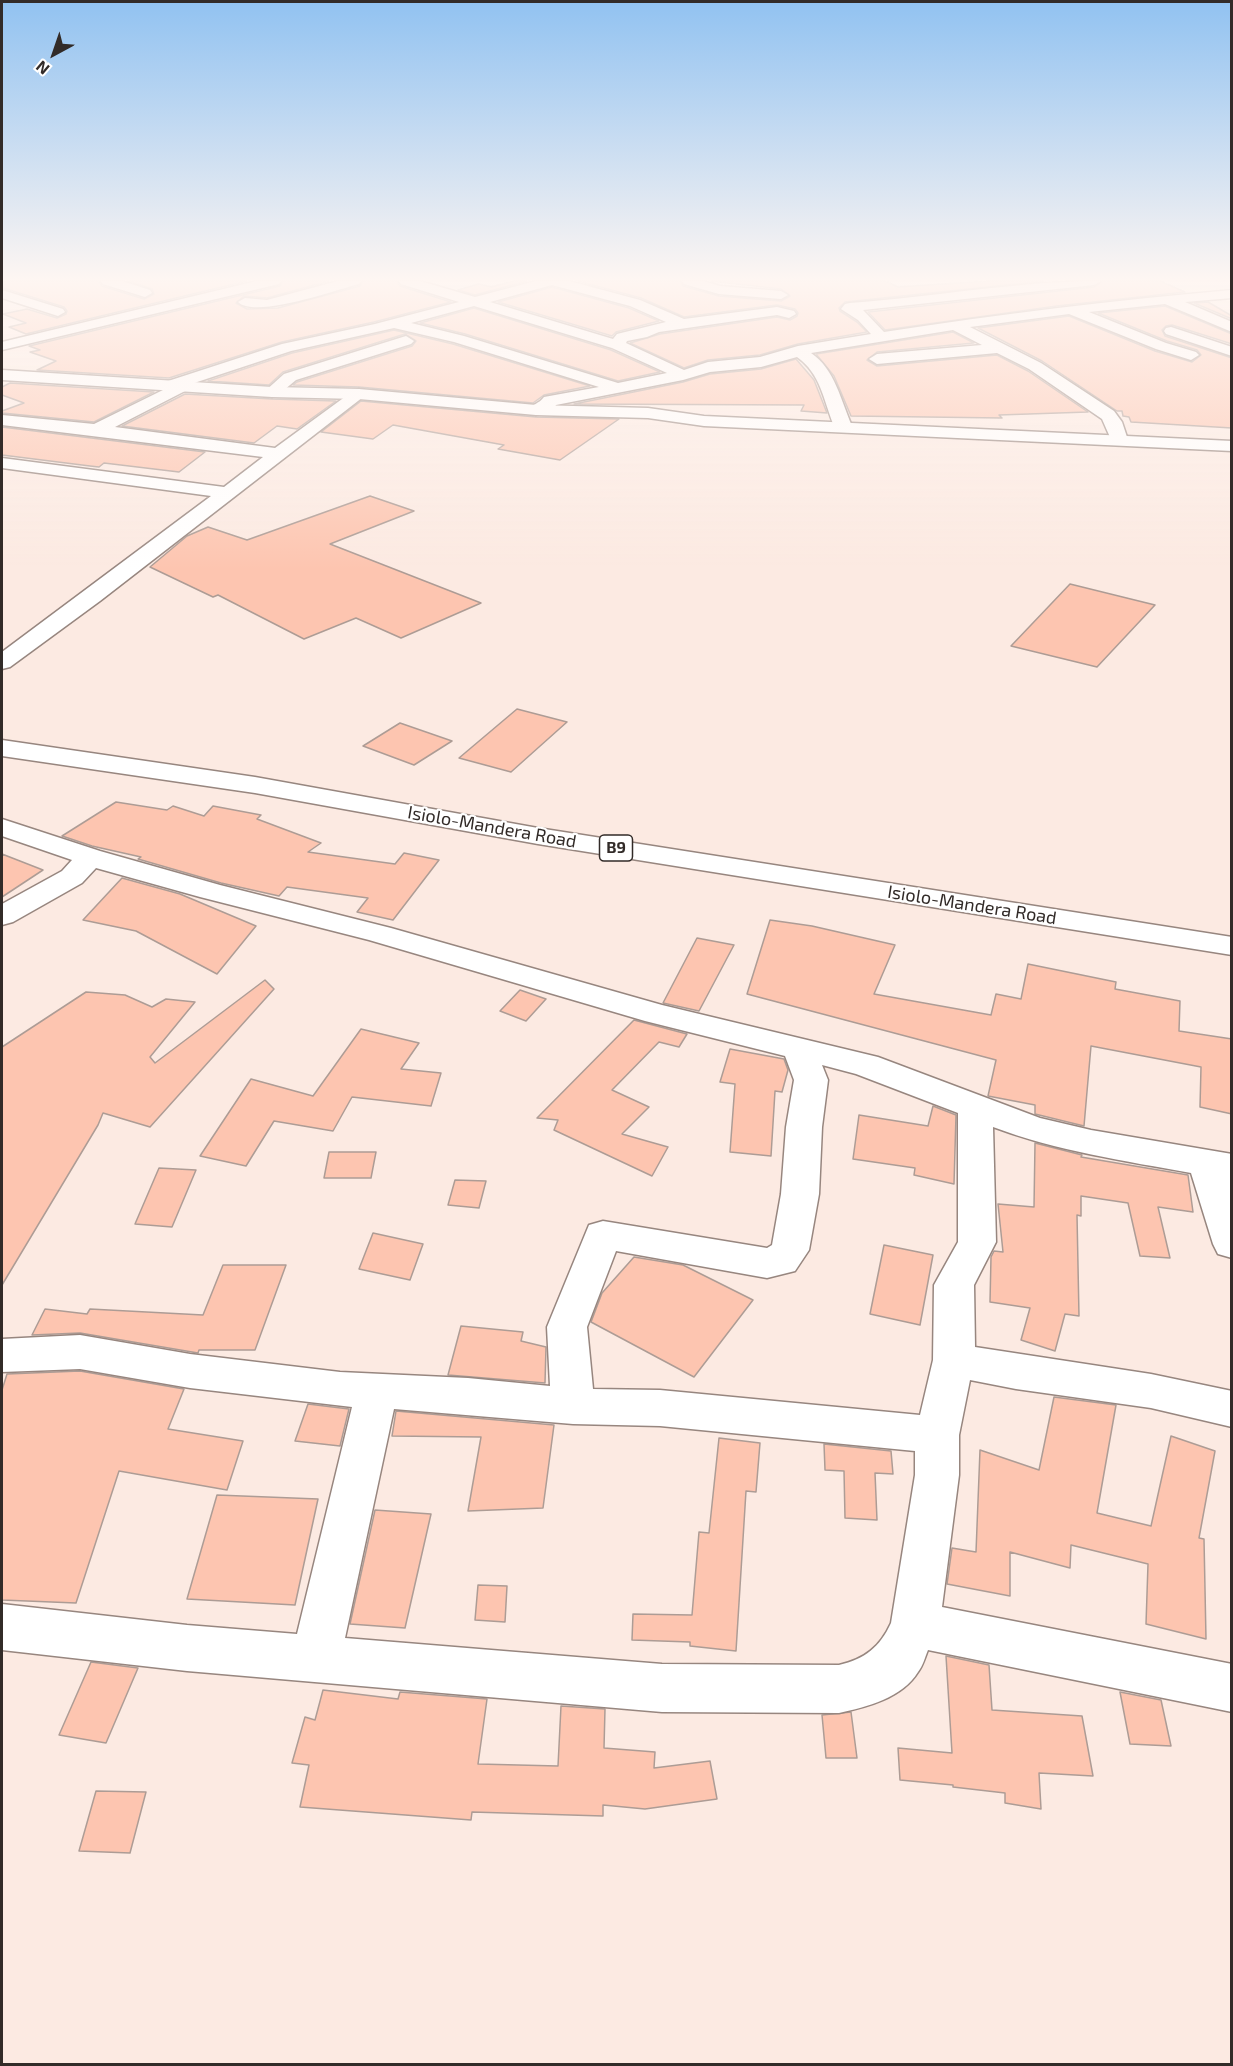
<!DOCTYPE html>
<style>
body{margin:0}
#map{position:relative;width:1233px;height:2066px;overflow:hidden;background:#fceae2;font-family:"Exo 2",sans-serif}
canvas{display:block}
.frame{position:absolute;inset:0;border:3px solid #322b28;pointer-events:none}
.north{position:absolute;left:24px;top:24px;width:60px;height:60px;-webkit-text-stroke:4px #fff;paint-order:stroke;rotate:220deg;font-size:16px;font-weight:700;line-height:24px;text-align:center;color:#322b28}
.north::after{content:'';display:block;margin:auto;width:21px;height:27px;background:#322b28;clip-path:polygon(50% 0,100% 100%,50% 72%,0 100%)}
</style>
<div id="map">
<canvas width="1233" height="2066"></canvas>
<div class="frame"></div>
<div class="north">N</div>
</div>
<script>
const context = document.querySelector('canvas').getContext('2d');
context.lineJoin = 'round';
function fill(path, color) { context.fillStyle = color; context.fill(path, 'evenodd'); }
function stroke(path, color, width, dash) { context.strokeStyle = color; context.lineWidth = width; context.lineCap = dash ? 'butt' : 'round'; context.setLineDash(dash || []); context.stroke(path); }
function write(font, color, halo, rows, align = 'center') {
  context.font = font + ' "Exo 2",sans-serif'; context.lineWidth = 4.5; context.setLineDash([]); context.textBaseline = 'middle'; context.strokeStyle = halo; context.fillStyle = color; for (const [text, x, y, turn = 0] of rows) {
    context.save(); context.translate(x, y); context.rotate((+turn || 0) * Math.PI / 180); context.textAlign = isNaN(turn) ? turn : align; if (halo) context.strokeText(text, 0, 0); context.fillText(text, 0, 0); context.restore();
  }
}
const building = new Path2D(`
 M 4,281 L 99,281 L 102,286 L 144,299 L 154,294 L 152,289 L 129,281 L 247,281 L 26,334 L 9,327 L 26,323 L 3,314 L 27,309 L 57,318 L 66,314 L 67,311 L 64,307 L 3,288 Z
 M 283,281 L 329,281 L 267,298 L 244,296 L 236,303 L 247,309 L 278,308 L 360,286 L 363,281 L 397,281 L 400,286 L 451,302 L 374,322 L 282,342 L 169,378 L 37,370 L 56,361 L 30,352 L 40,350 L 29,346 L 280,286 Z
 M 514,281 L 527,281 L 475,295 L 458,290 L 479,284 L 491,287 Z
 M 578,281 L 680,281 L 683,286 L 719,296 L 781,301 L 790,296 L 781,289 L 711,281 L 885,281 L 898,287 L 989,281 L 1044,281 L 845,302 L 839,308 L 840,311 L 857,322 L 867,332 L 798,344 L 760,355 L 708,360 L 684,368 L 630,343 L 660,334 L 777,317 L 790,320 L 797,316 L 798,313 L 795,309 L 777,305 L 684,317 L 641,298 Z
 M 1103,281 L 1160,281 L 1185,292 L 1057,306 L 885,330 L 868,312 L 1094,287 Z
 M 552,287 L 629,308 L 659,321 L 616,332 L 612,336 L 498,302 Z
 M 1208,302 L 1232,316 L 1232,319 L 1194,303 Z
 M 1165,306 L 1232,334 L 1232,344 L 1172,325 L 1166,326 L 1162,330 L 1165,336 L 1232,358 L 1232,428 L 1131,422 L 1129,417 L 1123,416 L 1122,411 L 1117,411 L 1042,361 L 978,328 L 1069,316 L 1155,351 L 1192,362 L 1201,355 L 1197,350 L 1167,341 L 1098,313 Z
 M 474,308 L 611,350 L 660,372 L 618,381 L 465,334 L 420,323 Z
 M 394,330 L 453,344 L 590,386 L 544,395 L 533,403 L 359,387 L 293,385 L 297,382 L 412,346 L 416,341 L 405,334 L 283,372 L 269,385 L 208,381 L 292,353 Z
 M 953,332 L 974,343 L 877,352 L 867,360 L 877,366 L 997,355 L 1028,371 L 1088,412 L 999,415 L 1002,418 L 851,416 L 834,376 L 816,354 Z
 M 796,359 L 814,380 L 827,413 L 801,411 L 804,405 L 574,404 L 683,382 L 710,374 L 761,369 Z
 M 10,383 L 154,392 L 94,422 L 2,413 L 2,411 L 24,403 L 2,395 L 2,387 Z
 M 185,394 L 272,399 L 336,401 L 297,429 L 277,426 L 254,443 L 122,426 Z
 M 361,401 L 536,417 L 619,419 L 560,460 L 498,449 L 504,445 L 393,425 L 373,439 L 321,432 Z
 M 2,427 L 205,452 L 179,472 L 104,463 L 99,467 L 90,466 L 2,455 Z
 M 370,496 L 414,511 L 330,544 L 481,603 L 401,638 L 356,618 L 304,639 L 218,595 L 213,597 L 150,567 L 187,536 L 208,527 L 247,540 Z
 M 1070,584 L 1155,605 L 1097,667 L 1011,646 Z
 M 517,709 L 567,722 L 511,772 L 459,758 Z
 M 400,723 L 452,741 L 414,765 L 363,746 Z
 M 116,802 L 167,810 L 173,806 L 204,816 L 213,806 L 261,815 L 257,819 L 321,843 L 308,852 L 395,864 L 404,853 L 439,860 L 393,920 L 357,912 L 368,898 L 287,887 L 279,896 L 221,883 L 138,859 L 141,857 L 92,846 L 62,836 Z
 M 2,854 L 43,870 L 2,897 Z
 M 122,878 L 180,894 L 256,926 L 217,974 L 136,931 L 83,920 Z
 M 770,920 L 812,926 L 895,945 L 874,994 L 991,1015 L 996,994 L 1021,999 L 1028,964 L 1116,982 L 1115,989 L 1180,1001 L 1179,1031 L 1232,1039 L 1232,1114 L 1200,1107 L 1201,1067 L 1091,1046 L 1084,1126 L 1035,1114 L 1035,1105 L 988,1096 L 996,1060 L 747,994 Z
 M 697,938 L 734,945 L 699,1011 L 663,1003 Z
 M 265,980 L 274,989 L 150,1127 L 103,1113 L 98,1125 L 2,1285 L 2,1047 L 86,992 L 125,995 L 152,1007 L 166,999 L 195,1002 L 150,1057 L 155,1063 Z
 M 520,990 L 546,999 L 526,1021 L 500,1011 Z
 M 634,1020 L 687,1034 L 679,1047 L 659,1042 L 612,1090 L 649,1107 L 622,1134 L 668,1147 L 652,1176 L 554,1130 L 558,1120 L 537,1118 Z
 M 361,1029 L 419,1043 L 401,1069 L 441,1073 L 431,1106 L 352,1097 L 333,1131 L 274,1121 L 246,1166 L 200,1156 L 251,1079 L 313,1096 Z
 M 730,1049 L 784,1059 L 788,1070 L 782,1092 L 775,1091 L 771,1156 L 730,1152 L 735,1084 L 720,1082 Z
 M 933,1106 L 956,1115 L 954,1184 L 914,1175 L 915,1168 L 853,1159 L 859,1115 L 928,1126 Z
 M 1035,1143 L 1082,1155 L 1081,1157 L 1188,1175 L 1193,1212 L 1158,1207 L 1170,1258 L 1140,1256 L 1128,1203 L 1081,1196 L 1081,1216 L 1077,1215 L 1079,1316 L 1065,1314 L 1055,1351 L 1021,1340 L 1030,1308 L 990,1302 L 991,1257 L 994,1251 L 1003,1252 L 998,1204 L 1034,1207 Z
 M 329,1152 L 376,1152 L 371,1178 L 324,1178 Z
 M 159,1168 L 196,1170 L 172,1227 L 135,1224 Z
 M 455,1180 L 486,1181 L 479,1208 L 448,1205 Z
 M 373,1233 L 423,1244 L 410,1280 L 359,1269 Z
 M 884,1245 L 933,1255 L 920,1325 L 870,1314 Z
 M 634,1257 L 683,1265 L 753,1300 L 694,1377 L 591,1322 L 602,1293 Z
 M 223,1265 L 286,1265 L 255,1350 L 199,1350 L 198,1353 L 80,1333 L 32,1335 L 45,1309 L 87,1314 L 90,1309 L 203,1315 Z
 M 461,1326 L 523,1332 L 521,1341 L 546,1347 L 545,1383 L 448,1375 Z
 M 80,1371 L 184,1389 L 168,1429 L 243,1441 L 227,1490 L 119,1471 L 76,1603 L 2,1600 L 2,1390 L 7,1374 Z
 M 1054,1397 L 1116,1405 L 1097,1513 L 1151,1526 L 1171,1436 L 1215,1451 L 1199,1538 L 1204,1539 L 1206,1639 L 1146,1624 L 1148,1564 L 1071,1545 L 1070,1568 L 1010,1552 L 1010,1596 L 947,1584 L 952,1548 L 976,1552 L 980,1450 L 1039,1470 Z
 M 308,1404 L 349,1409 L 340,1446 L 295,1441 Z
 M 396,1411 L 554,1425 L 543,1508 L 468,1511 L 481,1437 L 392,1436 Z
 M 719,1438 L 760,1443 L 756,1492 L 746,1491 L 736,1651 L 690,1646 L 690,1642 L 632,1640 L 633,1614 L 692,1615 L 699,1532 L 709,1533 Z
 M 824,1444 L 891,1451 L 893,1474 L 875,1473 L 877,1520 L 845,1518 L 844,1471 L 825,1470 Z
 M 217,1495 L 318,1499 L 295,1605 L 187,1599 Z
 M 375,1510 L 431,1514 L 405,1628 L 350,1624 Z
 M 478,1585 L 507,1586 L 505,1622 L 475,1620 Z
 M 946,1656 L 989,1665 L 992,1710 L 1082,1716 L 1093,1776 L 1039,1773 L 1041,1809 L 1005,1803 L 1005,1793 L 953,1787 L 953,1785 L 900,1780 L 898,1748 L 952,1753 Z
 M 91,1662 L 138,1668 L 106,1743 L 59,1735 Z
 M 323,1690 L 398,1699 L 400,1692 L 487,1699 L 478,1764 L 558,1766 L 561,1706 L 605,1709 L 604,1748 L 655,1752 L 654,1768 L 710,1761 L 717,1799 L 645,1809 L 603,1805 L 603,1816 L 472,1812 L 471,1820 L 300,1807 L 309,1765 L 292,1763 L 305,1717 L 315,1720 Z
 M 1120,1692 L 1161,1700 L 1171,1746 L 1130,1744 Z
 M 851,1712 L 857,1758 L 826,1758 L 822,1715 Z
 M 96,1791 L 146,1792 L 130,1853 L 79,1851 Z`);
fill(building, '#fdc5b0');
stroke(building, '#ad9c95', 1.5);
const street = new Path2D(`
 M 101,281 L 122,281 L 150,290 L 152,293 L 145,297 L 103,284 Z
 M 257,281 L 281,281 L 279,284 L 2,350 L 2,342 Z
 M 338,281 L 361,281 L 359,284 C 335,290 255,319 238,302 L 245,298 L 267,300 Z
 M 399,281 L 420,281 L 475,297 L 536,281 L 569,281 L 640,300 L 684,319 L 777,307 L 794,311 L 796,314 L 789,318 L 777,315 L 659,332 L 647,337 L 627,341 L 626,343 L 684,370 L 708,362 L 760,357 L 798,346 L 871,334 L 858,320 L 841,309 L 845,304 L 850,303 C 934,297 1017,281 1101,281 L 1094,285 L 863,310 L 884,332 C 1000,314 1115,300 1232,290 L 1232,298 L 1185,302 L 1232,322 L 1232,332 L 1165,304 L 1089,312 L 1166,343 L 1196,352 L 1199,355 L 1191,360 L 1156,349 L 1069,314 L 970,327 L 1041,363 L 1114,411 L 1122,422 L 1128,440 L 1125,444 L 1113,444 L 1102,419 L 1029,369 L 997,353 L 877,364 L 869,359 L 877,354 L 982,345 L 953,330 L 811,353 C 835,369 841,401 852,426 L 849,430 L 837,430 L 834,426 C 823,399 821,374 797,357 L 761,367 L 710,372 L 683,380 L 556,405 L 553,410 L 536,415 L 528,410 C 532,404 539,404 544,397 L 599,387 L 454,342 L 394,328 L 291,351 L 188,385 L 189,387 L 187,390 L 115,427 L 275,448 L 353,391 L 359,389 L 367,394 L 100,601 L 10,667 L 2,669 L 2,652 L 211,496 L 2,468 L 2,458 L 224,487 L 263,457 L 2,425 L 2,415 L 94,424 L 163,390 L 160,386 L 162,383 L 282,344 L 375,324 L 459,302 L 401,284 ZM 552,285 L 630,306 L 666,322 L 617,334 L 613,339 L 490,302 ZM 474,306 L 612,348 L 667,373 L 618,383 L 464,336 L 411,323 Z
 M 682,281 L 703,281 L 720,286 L 781,291 L 788,295 L 781,299 L 719,294 L 684,284 Z
 M 2,290 L 63,309 L 65,312 L 58,316 L 2,298 Z
 M 1171,327 L 1232,347 L 1232,356 L 1166,334 L 1164,331 L 1166,328 Z
 M 406,336 L 414,341 L 411,344 L 296,380 L 278,395 L 272,397 L 264,392 L 284,374 Z
 M 2,819 L 100,851 L 220,885 L 391,928 L 662,1005 L 878,1057 L 1040,1118 L 1091,1130 L 1232,1154 L 1232,1258 L 1218,1254 L 1213,1244 L 1191,1173 C 1125,1161 1057,1151 993,1127 L 996,1242 L 974,1285 L 975,1347 L 1151,1374 L 1232,1391 L 1232,1427 L 1151,1408 L 1016,1389 L 970,1380 L 959,1435 L 959,1475 L 942,1607 L 1232,1664 L 1232,1712 L 928,1650 C 925,1657 923,1666 918,1672 C 902,1698 867,1707 839,1713 L 662,1712 L 187,1671 L 2,1650 L 2,1604 L 187,1625 L 297,1634 L 352,1407 L 190,1388 L 80,1369 L 2,1372 L 2,1339 L 80,1335 L 190,1354 L 340,1372 L 468,1378 L 550,1386 L 547,1327 L 589,1225 L 603,1221 L 767,1248 L 772,1245 L 781,1194 L 786,1127 L 794,1080 L 785,1056 L 645,1021 L 369,940 L 200,897 L 96,868 L 82,883 L 13,922 L 2,925 L 2,904 L 62,871 L 72,860 L 2,836 ZM 822,1065 L 856,1074 L 958,1113 L 958,1242 L 934,1285 L 933,1360 L 920,1415 L 660,1390 L 593,1389 L 587,1327 L 616,1251 L 767,1278 L 795,1271 L 809,1250 L 819,1194 L 822,1127 L 828,1080 ZM 394,1409 L 573,1424 L 660,1426 L 915,1451 L 915,1475 L 891,1623 C 880,1647 865,1659 839,1665 L 662,1664 L 345,1638 Z`);
const secondary = new Path2D(`
 M 2,370 L 272,387 L 359,389 L 536,405 L 648,408 L 704,416 L 1232,441 L 1232,451 L 704,426 L 648,418 L 536,415 L 359,399 L 272,397 L 2,380 Z`);
const highway = new Path2D(`
 M 2,740 L 255,777 L 538,828 L 1232,937 L 1232,955 L 538,844 L 255,793 L 2,756 Z`);
stroke(street, '#97867f', 3);
stroke(secondary, '#97867f', 3);
stroke(highway, '#97867f', 3);
fill(street, '#fff');
fill(secondary, '#fff');
fill(highway, '#fff');
const sky = context.createLinearGradient(0, 0, 0, 570);
sky.addColorStop(0, '#91c2f1');
sky.addColorStop(0.49, '#fef6f2');
sky.addColorStop(1, '#fef6f200');
context.fillStyle = sky;
context.fillRect(0, 0, 1233, 570);
for (const [x, y, w] of [
 [616,848,33]
]) { const box = new Path2D(); box.roundRect(x - w / 2, y - 13, w, 26, 4.5); context.fillStyle = '#fff'; context.fill(box); stroke(box, '#322b28', 1.5); }
write('bold 16px', '#322b28', null, [
 ["B9",616,848]
]);
write('18px', '#322b28', '#fff', [
 ["Isiolo-Mandera Road",492,827,10],
 ["Isiolo-Mandera Road",972,905,9]
]);
</script>
